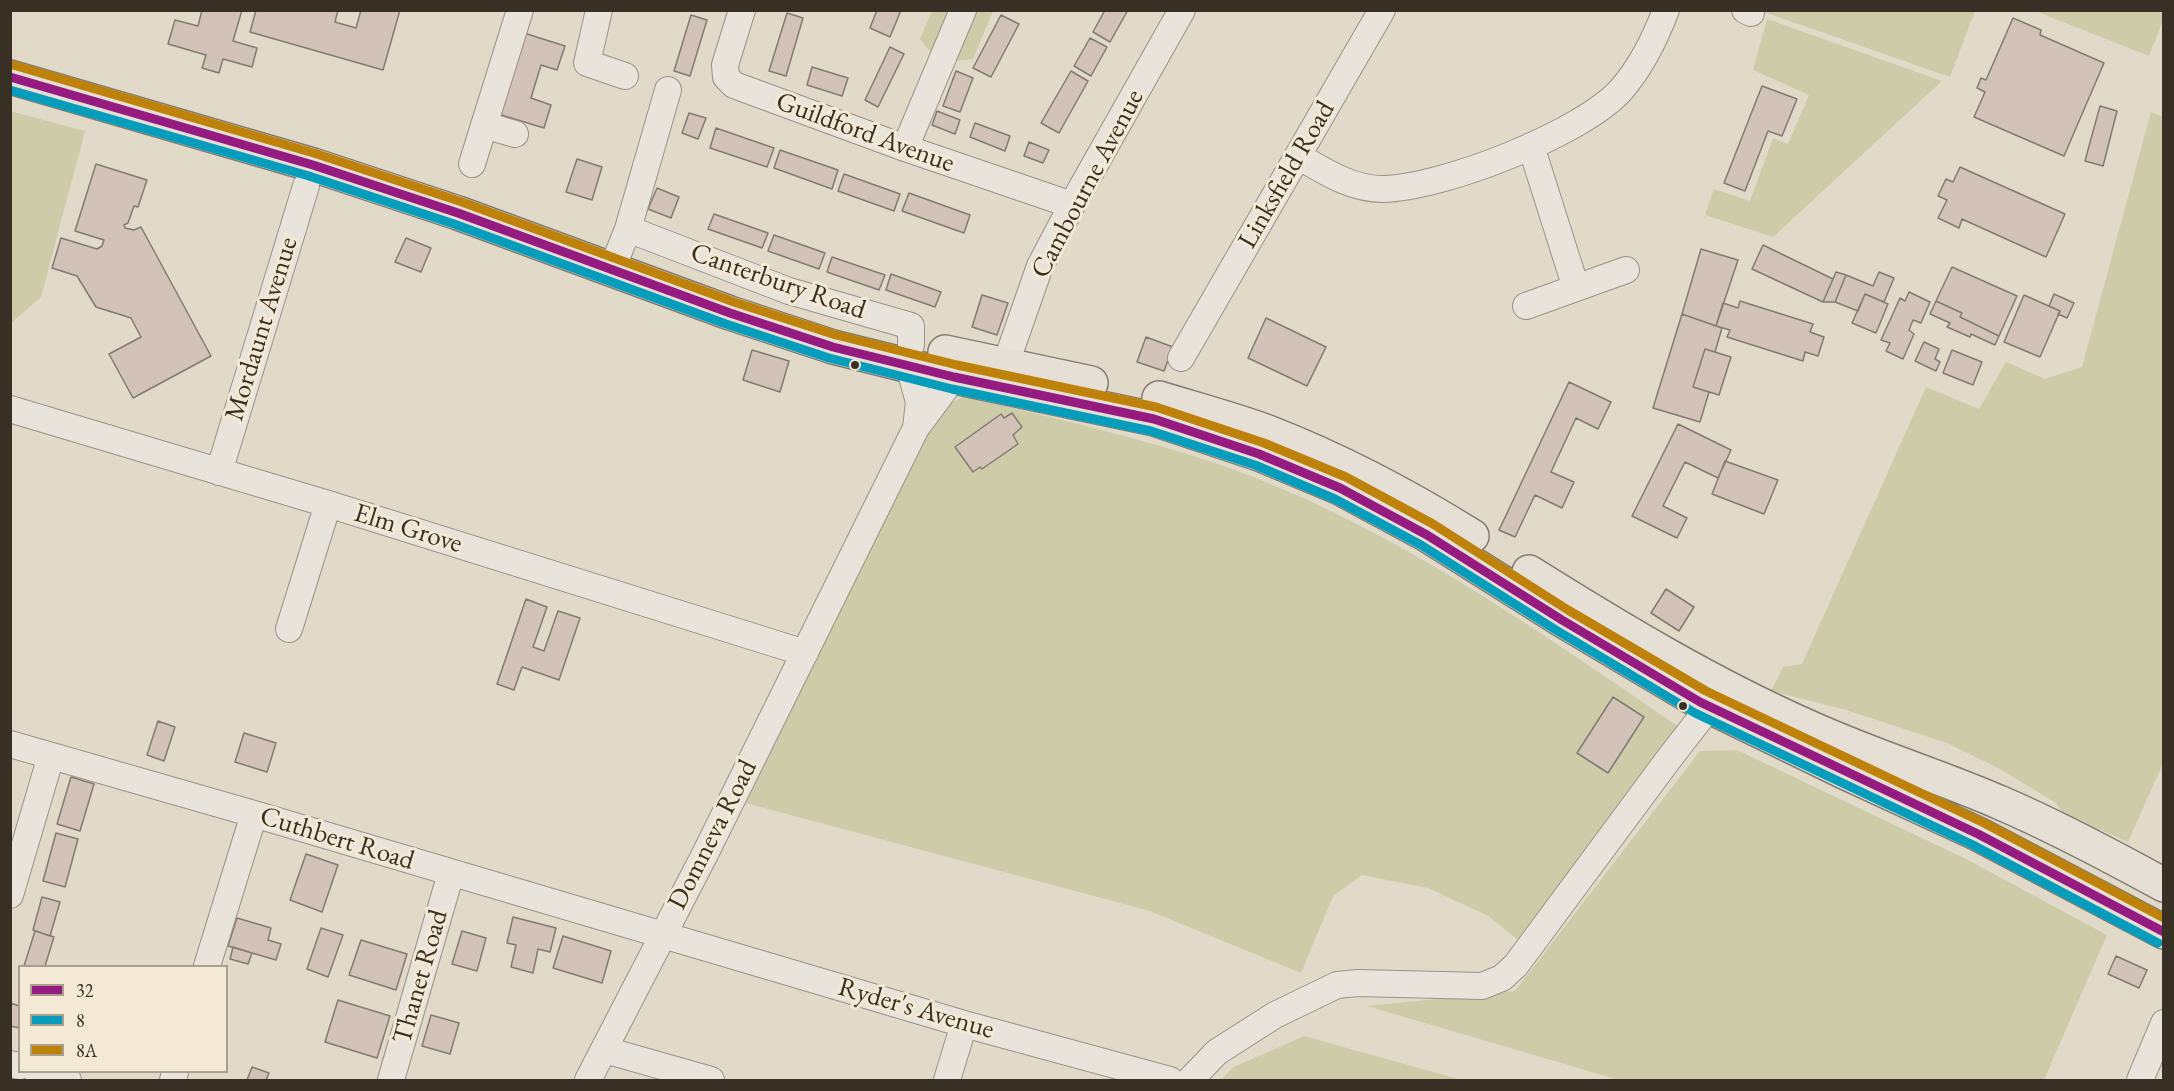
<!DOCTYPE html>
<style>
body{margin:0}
#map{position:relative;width:2174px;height:1091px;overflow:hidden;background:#e2dac8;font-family:"EB Garamond",serif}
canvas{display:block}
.frame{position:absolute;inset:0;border:12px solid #382f25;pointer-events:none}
.legend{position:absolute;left:18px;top:965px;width:210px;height:108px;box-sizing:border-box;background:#f3e9d4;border:2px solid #a89f8e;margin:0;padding:8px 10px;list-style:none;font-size:18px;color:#382f25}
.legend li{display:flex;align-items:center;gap:12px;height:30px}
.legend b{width:30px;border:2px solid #a89f8e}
</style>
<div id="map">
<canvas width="2174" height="1091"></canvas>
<div class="frame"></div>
<ul class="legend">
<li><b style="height:8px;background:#951b81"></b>32</li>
<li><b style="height:8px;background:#069dbd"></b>8</li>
<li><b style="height:8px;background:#be820b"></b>8A</li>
</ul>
</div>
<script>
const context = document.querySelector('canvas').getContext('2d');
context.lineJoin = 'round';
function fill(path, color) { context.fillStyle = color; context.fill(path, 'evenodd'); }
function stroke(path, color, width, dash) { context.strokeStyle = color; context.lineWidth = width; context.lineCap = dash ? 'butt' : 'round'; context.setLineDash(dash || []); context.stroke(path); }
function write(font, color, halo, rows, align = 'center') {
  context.font = font + ' "EB Garamond",serif'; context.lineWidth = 6; context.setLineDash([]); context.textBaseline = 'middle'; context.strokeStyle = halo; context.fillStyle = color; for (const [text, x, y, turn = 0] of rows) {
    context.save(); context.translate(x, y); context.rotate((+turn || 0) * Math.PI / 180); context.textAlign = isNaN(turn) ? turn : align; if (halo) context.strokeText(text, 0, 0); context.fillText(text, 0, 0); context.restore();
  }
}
fill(new Path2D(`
 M 1765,10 L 1975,10 L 1975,11 L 1950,77 L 1764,12 Z
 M 932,11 L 957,11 L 936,59 L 920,39 Z
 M 969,11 L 993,11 L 973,59 L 947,62 Z
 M 2035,11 L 2163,11 L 2163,20 L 2149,56 Z
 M 1767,19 L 1942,81 L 1773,237 L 1705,215 L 1714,189 L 1750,201 L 1773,138 L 1788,144 L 1809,95 L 1753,70 Z
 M 10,111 L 85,131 L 41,297 L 11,323 Z
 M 2151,112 L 2163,117 L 2164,761 L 2128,842 L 2101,830 L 2086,829 L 2065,816 L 2056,803 L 1998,768 L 1947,743 L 1846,710 L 1771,691 L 1783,667 L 1802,664 L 1926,387 L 1979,409 L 2006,362 L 2045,379 L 2082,367 Z
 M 964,396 C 1059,420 1156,440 1248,475 C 1407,536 1545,636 1685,731 L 1522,943 L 1488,916 L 1428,888 L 1362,875 L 1333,896 L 1301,973 L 1150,911 L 742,802 L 940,409 Z
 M 1737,750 L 1968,860 L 2107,935 L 2044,1080 L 1619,1080 L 1367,1006 L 1515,991 L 1700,751 Z
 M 1304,1036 L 1462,1080 L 1220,1080 L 1234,1067 Z`), '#cecba8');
const building = new Path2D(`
 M 202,10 L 242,10 L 233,41 L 257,48 L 252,67 L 223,59 L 219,73 L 202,68 L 206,55 L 168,44 L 175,20 L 198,26 Z
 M 256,10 L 338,10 L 335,22 L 356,28 L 361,10 L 400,10 L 383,70 L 250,32 Z
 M 877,10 L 901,10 L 890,37 L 870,28 Z
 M 1105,10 L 1128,10 L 1110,42 L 1093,32 Z
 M 787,13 L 803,18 L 786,76 L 769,71 Z
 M 691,15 L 707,20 L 690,76 L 674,71 Z
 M 1001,15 L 1019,24 L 991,77 L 973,68 Z
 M 2013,18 L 2041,30 L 2040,35 L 2104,63 L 2064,156 L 1974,117 L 1985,92 L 1977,88 L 1981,78 L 1986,80 Z
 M 524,33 L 565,46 L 557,70 L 541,65 L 531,98 L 551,105 L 544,128 L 498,114 Z
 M 1090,38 L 1107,47 L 1091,76 L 1074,66 Z
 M 890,47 L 904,54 L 878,107 L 865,100 Z
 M 812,67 L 848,78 L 842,96 L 807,85 Z
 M 956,71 L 973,78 L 960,112 L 943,106 Z
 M 1071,71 L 1088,81 L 1059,133 L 1041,123 Z
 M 1762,86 L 1797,99 L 1782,136 L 1768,131 L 1745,191 L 1724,183 Z
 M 2100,106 L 2117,111 L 2103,166 L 2085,161 Z
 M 937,111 L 960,120 L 955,134 L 932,125 Z
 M 689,113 L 706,118 L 698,139 L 682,133 Z
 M 975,123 L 1010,136 L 1005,151 L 970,137 Z
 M 716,128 L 774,148 L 767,167 L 710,148 Z
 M 1029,142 L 1049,150 L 1043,163 L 1024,156 Z
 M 780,150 L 838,170 L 832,189 L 774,168 Z
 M 577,159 L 602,167 L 592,200 L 566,192 Z
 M 96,164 L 147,180 L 138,207 L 134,206 L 128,223 L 124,225 L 125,228 L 134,230 L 141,227 L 211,356 L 133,398 L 109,354 L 141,337 L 131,318 L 96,307 L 77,276 L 52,268 L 61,238 L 97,249 L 102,246 L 104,240 L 75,231 Z
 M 1960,167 L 2065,214 L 2046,257 L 1962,219 L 1959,228 L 1938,218 L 1947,200 L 1938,196 L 1946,179 L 1953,182 Z
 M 844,174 L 900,194 L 894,211 L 838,191 Z
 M 657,188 L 679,197 L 671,218 L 648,209 Z
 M 909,193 L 970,215 L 964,233 L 902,211 Z
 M 714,214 L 768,233 L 762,248 L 708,229 Z
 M 774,235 L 825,253 L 819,269 L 768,251 Z
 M 406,238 L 431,248 L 421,272 L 395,262 Z
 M 1763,245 L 1833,279 L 1823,302 L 1752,269 Z
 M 1701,249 L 1738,260 L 1716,326 L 1682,314 Z
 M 832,257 L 885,275 L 879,290 L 827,272 Z
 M 1952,267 L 2017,296 L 1999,336 L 1960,317 L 1962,313 L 1936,301 Z
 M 1836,272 L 1846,275 L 1835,302 L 1823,302 Z
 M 1879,272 L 1894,278 L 1884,302 L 1865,294 L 1858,311 L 1835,302 L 1846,275 L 1873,286 Z
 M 891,274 L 941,292 L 935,307 L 886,290 Z
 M 1909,292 L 1930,302 L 1921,323 L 1913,320 L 1909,330 L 1914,334 L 1903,359 L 1886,351 L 1890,343 L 1881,340 L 1900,298 L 1905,301 Z
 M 1865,294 L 1888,304 L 1876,333 L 1852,323 Z
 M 2054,294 L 2074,303 L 2067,318 L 2058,314 L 2060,311 L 2049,306 Z
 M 982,295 L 1008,303 L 997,335 L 972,327 Z
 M 2024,295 L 2060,311 L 2040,357 L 2004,342 Z
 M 1740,301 L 1813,324 L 1810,332 L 1824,337 L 1818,356 L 1805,352 L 1803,361 L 1727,337 L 1730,330 L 1716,326 L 1723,303 L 1738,308 Z
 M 1936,301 L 1962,313 L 1960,317 L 1999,336 L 1995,345 L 1971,334 L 1970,337 L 1947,327 L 1950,323 L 1930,314 Z
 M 1682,314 L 1722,328 L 1715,352 L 1705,349 L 1693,387 L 1709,392 L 1700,422 L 1653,408 Z
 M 1266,318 L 1326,347 L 1307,386 L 1248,358 Z
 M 1146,337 L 1173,347 L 1164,371 L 1137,362 Z
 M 1924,342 L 1939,349 L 1935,359 L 1940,362 L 1936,371 L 1915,361 Z
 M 1705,349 L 1731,357 L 1719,395 L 1693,387 Z
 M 752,350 L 789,361 L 780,392 L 743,380 Z
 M 1952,350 L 1982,362 L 1973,385 L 1943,373 Z
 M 1569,382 L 1611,402 L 1598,429 L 1576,418 L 1551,472 L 1574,482 L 1562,508 L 1535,495 L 1515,537 L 1499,530 Z
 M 1012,413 L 1022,427 L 1013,435 L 1018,444 L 982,469 L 980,467 L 973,472 L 955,447 L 1001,414 L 1004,418 Z
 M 1678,424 L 1731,450 L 1718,478 L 1685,462 L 1663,506 L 1687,518 L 1677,538 L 1632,516 Z
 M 1725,461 L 1778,480 L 1764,514 L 1712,494 Z
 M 1666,589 L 1694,607 L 1679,631 L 1651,613 Z
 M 526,599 L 547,607 L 533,647 L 544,651 L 558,611 L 580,618 L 559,680 L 522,667 L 514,690 L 497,684 Z
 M 1613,697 L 1644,717 L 1608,773 L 1577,753 Z
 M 158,721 L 175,727 L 164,761 L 147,755 Z
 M 244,733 L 276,743 L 267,772 L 235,762 Z
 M 71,777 L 94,784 L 80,831 L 57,824 Z
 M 56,833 L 78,839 L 65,887 L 43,881 Z
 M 306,854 L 338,865 L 322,912 L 290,900 Z
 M 42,897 L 60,902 L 50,936 L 33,930 Z
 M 513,917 L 556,928 L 550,952 L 538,949 L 533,973 L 511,967 L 516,945 L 507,943 Z
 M 237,918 L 271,928 L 268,940 L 281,944 L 276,960 L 228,946 Z
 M 321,928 L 343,935 L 328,977 L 307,969 Z
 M 35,931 L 54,937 L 45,966 L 24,966 Z
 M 462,931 L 486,938 L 477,971 L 452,964 Z
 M 563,936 L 611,951 L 602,983 L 553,968 Z
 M 361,940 L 407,954 L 396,990 L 349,975 Z
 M 233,947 L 252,953 L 248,964 L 230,959 Z
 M 2116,956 L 2147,970 L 2139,988 L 2108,974 Z
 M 338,1000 L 390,1016 L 377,1058 L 325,1042 Z
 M 10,1003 L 20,1006 L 20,1028 L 10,1026 Z
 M 431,1015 L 459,1023 L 450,1054 L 422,1046 Z
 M 252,1067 L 269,1073 L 266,1080 L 247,1080 Z`);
fill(building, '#d2c2b8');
stroke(building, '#817c72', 1.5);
const minor = new Path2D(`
 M 599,10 L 587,63 L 625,76
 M 742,10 L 725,65 L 726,77 L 734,85 L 905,148 L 1072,205
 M 1745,10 L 1751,13
 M 484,125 L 515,134
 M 1531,146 L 1576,288
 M 905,148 L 963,10
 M 1298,156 C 1324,171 1351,189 1383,189 C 1442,188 1581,134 1621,90 C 1641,67 1655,39 1666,10
 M 472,164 L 520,10
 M 628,229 L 789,291 L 911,326 L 911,345
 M 612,269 L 628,229 L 668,90
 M 1526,306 L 1626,270
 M 1181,358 L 1382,10
 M 1006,363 L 1040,266 L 1072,205 L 1182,10
 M 909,366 L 919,402 L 916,428
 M 10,409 L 328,504 L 805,653
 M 219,472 L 306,186
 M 289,629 L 328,504
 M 10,744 L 254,814 L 964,1024 L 1170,1080
 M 10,895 L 51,756
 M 207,966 L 254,814
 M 605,1050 L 711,1080
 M 10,1064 L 20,1066
 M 37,1072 L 68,1080
 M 173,1080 L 175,1072
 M 391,1080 L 451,873
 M 588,1080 L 705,854 L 916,428 L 954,377
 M 947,1080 L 964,1024
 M 1190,1080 L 1217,1052 L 1275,1015 L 1337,985 L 1358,983 L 1482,986 L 1502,978 L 1516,965 L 1668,760 L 1710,706
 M 2140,1080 L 2164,1023`);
const highway = new Path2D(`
 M 10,77 L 313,165 L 458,213 L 730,313 L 833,347 L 954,377 L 1154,419 L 1259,454 L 1340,488 L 1427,535 L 1562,620 L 1700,702 L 1844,772 L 1978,834 L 2164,932
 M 945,352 L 1091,383
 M 1159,398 C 1195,409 1233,419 1268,432 C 1340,460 1408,496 1472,536
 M 1529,572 C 1620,629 1713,685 1811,728 C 1873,756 1939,776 2001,803 C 2057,827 2111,856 2164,885`);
stroke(minor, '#999388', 28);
stroke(highway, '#817c72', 36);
stroke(minor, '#e8e3db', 26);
stroke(highway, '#e5dfd5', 33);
stroke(new Path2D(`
 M 10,77 L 313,165 L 458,213 L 730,313 L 833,347 L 954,377 L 1154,419 L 1259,454 L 1340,488 L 1427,535 L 1562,620 L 1700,702 L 1978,834 L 2164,932`), '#951b81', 9);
stroke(new Path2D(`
 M 10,90 L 309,176 L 454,224 L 726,324 L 829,358 L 952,389 L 1151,431 L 1255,465 L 1335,499 L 1421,545 L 1556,630 L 1695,713 L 1973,845 L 2158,943`), '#069dbd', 9);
stroke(new Path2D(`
 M 13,65 L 317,154 L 462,202 L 734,302 L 836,335 L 957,365 L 1156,407 L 1264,443 L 1346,477 L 1433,524 L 1568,610 L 1706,691 L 1984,823 L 2164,918`), '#be820b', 9);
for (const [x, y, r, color] of [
 [855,365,5,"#382f25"],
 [1683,706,5,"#382f25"]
]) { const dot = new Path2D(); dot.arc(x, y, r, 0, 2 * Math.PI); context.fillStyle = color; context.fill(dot); stroke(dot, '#f3e9d4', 2); }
write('27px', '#382f25', '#f3e9d4', [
 ["Guildford Avenue",865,133,20],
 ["Linksfield Road",1287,175,-60],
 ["Cambourne Avenue",1088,184,-62],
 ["Canterbury Road",778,282,19],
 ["Mordaunt Avenue",262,329,-73],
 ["Elm Grove",408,529,17],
 ["Domneva Road",713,835,-63],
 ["Cuthbert Road",337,839,17],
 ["Thanet Road",421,977,-74],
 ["Ryder's Avenue",916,1009,16]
]);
</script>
